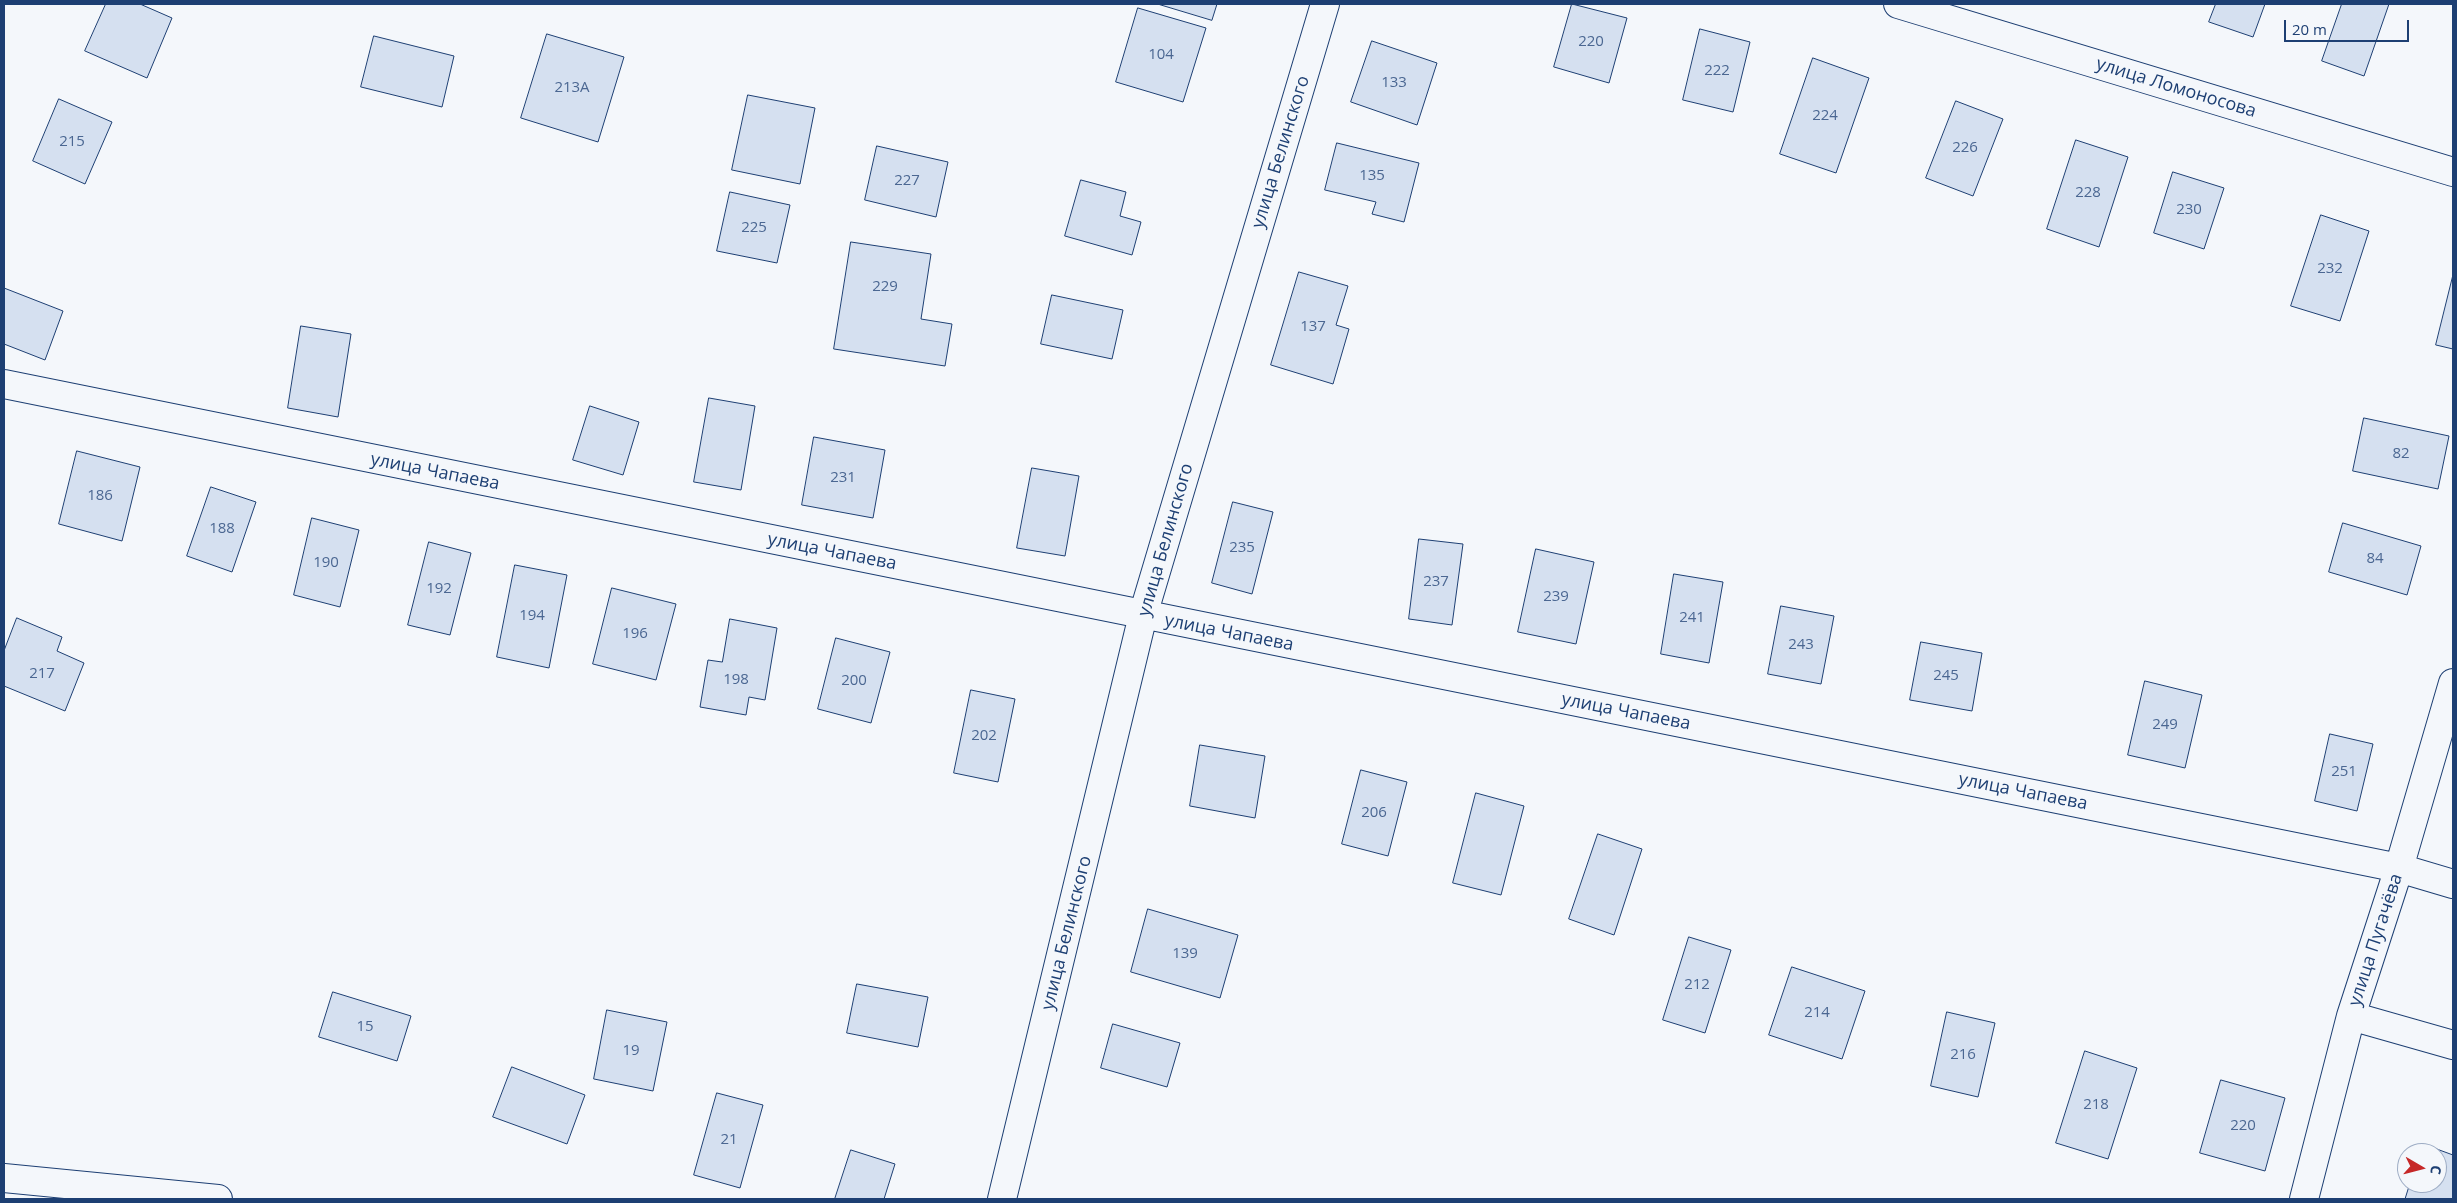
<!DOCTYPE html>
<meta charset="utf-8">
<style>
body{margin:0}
#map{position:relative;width:2457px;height:1203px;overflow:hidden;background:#f4f7fb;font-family:"Open Sans",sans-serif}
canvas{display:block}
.frame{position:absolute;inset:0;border:5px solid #1d3f73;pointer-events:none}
.north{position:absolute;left:2397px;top:1143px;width:50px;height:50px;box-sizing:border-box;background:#f4f7fb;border:1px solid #9eadc5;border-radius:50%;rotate:98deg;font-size:14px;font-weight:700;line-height:20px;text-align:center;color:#1d3f73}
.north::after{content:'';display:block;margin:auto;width:18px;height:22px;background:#c62828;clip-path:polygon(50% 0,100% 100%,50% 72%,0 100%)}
.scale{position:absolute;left:2284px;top:20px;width:125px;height:22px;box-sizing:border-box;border:2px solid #1d3f73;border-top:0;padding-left:6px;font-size:15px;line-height:18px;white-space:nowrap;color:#1d3f73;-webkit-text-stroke:4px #f4f7fb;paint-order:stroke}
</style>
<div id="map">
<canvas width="2457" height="1203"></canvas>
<div class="frame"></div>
<div class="north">С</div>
<div class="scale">20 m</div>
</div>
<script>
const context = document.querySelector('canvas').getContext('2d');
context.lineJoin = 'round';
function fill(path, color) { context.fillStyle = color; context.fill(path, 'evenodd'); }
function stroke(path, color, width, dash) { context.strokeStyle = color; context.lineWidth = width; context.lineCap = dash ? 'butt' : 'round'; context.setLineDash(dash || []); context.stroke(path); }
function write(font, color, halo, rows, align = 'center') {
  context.font = font + ' "Open Sans",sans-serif'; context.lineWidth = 4; context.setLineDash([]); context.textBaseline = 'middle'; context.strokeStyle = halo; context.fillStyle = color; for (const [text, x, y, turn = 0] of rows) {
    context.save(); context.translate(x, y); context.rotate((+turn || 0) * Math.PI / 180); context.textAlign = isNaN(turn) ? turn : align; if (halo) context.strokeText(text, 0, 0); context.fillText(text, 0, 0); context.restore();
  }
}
const building = new Path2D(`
 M 106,4 L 140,4 L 172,18 L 147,78 L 85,51 Z
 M 1158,4 L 1217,4 L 1212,20 Z
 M 1572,4 L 1627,18 L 1609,83 L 1554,67 Z
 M 2216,4 L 2265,4 L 2253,37 L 2209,22 Z
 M 2342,4 L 2389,4 L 2364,76 L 2322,61 Z
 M 1138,8 L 1206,28 L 1183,102 L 1116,82 Z
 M 1700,29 L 1750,42 L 1733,112 L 1683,100 Z
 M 547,34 L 624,57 L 598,142 L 521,118 Z
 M 374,36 L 454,56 L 442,107 L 361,87 Z
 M 1372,41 L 1437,63 L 1417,125 L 1351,102 Z
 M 1813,58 L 1869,78 L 1836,173 L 1780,154 Z
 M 748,95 L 815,108 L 800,184 L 732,170 Z
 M 59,99 L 112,122 L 85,184 L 33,161 Z
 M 1956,101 L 2003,119 L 1973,196 L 1926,178 Z
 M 2076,140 L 2128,157 L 2099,247 L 2047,229 Z
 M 1337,143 L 1419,163 L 1404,222 L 1372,214 L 1376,202 L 1325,190 Z
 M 877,146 L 948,162 L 936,217 L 865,200 Z
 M 2173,172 L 2224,188 L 2204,249 L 2154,233 Z
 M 1081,180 L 1126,192 L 1120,216 L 1141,222 L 1132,255 L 1065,236 Z
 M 730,192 L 790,205 L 777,263 L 717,251 Z
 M 2321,215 L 2369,231 L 2340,321 L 2291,306 Z
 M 851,242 L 931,254 L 921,319 L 952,324 L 945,366 L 834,349 Z
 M 1299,272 L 1348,286 L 1336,325 L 1349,329 L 1333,384 L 1271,365 Z
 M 2453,275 L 2453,349 L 2436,345 Z
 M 4,288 L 63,311 L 45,360 L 4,344 Z
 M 1052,295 L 1123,310 L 1112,359 L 1041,344 Z
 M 301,326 L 351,334 L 338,417 L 288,408 Z
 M 709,398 L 755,406 L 741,490 L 694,482 Z
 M 590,406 L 639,422 L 623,475 L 573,460 Z
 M 2364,418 L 2449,436 L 2438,489 L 2353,471 Z
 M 814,437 L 885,450 L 873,518 L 802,505 Z
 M 77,451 L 140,467 L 122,541 L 59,524 Z
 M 1032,468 L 1079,476 L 1065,556 L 1017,548 Z
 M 211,487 L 256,502 L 232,572 L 187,556 Z
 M 1233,502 L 1273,512 L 1252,594 L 1212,583 Z
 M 312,518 L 359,530 L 340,607 L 294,595 Z
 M 2343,523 L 2421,546 L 2407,595 L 2329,572 Z
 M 1419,539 L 1463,544 L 1452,625 L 1409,619 Z
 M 429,542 L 471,553 L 450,635 L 408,625 Z
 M 1536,549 L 1594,562 L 1576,644 L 1518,632 Z
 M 515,565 L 567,575 L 549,668 L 497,657 Z
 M 1674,574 L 1723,582 L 1709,663 L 1661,654 Z
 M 612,588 L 676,604 L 656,680 L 593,664 Z
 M 1781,606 L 1834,616 L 1821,684 L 1768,674 Z
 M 17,618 L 62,637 L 57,651 L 84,663 L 65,711 L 4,686 L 4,651 Z
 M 730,619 L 777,628 L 765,700 L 749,697 L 746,715 L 700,707 L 708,660 L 722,662 Z
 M 836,638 L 890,652 L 871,723 L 818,709 Z
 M 1921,642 L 1982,653 L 1972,711 L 1910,700 Z
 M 2145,681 L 2202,695 L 2185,768 L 2128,755 Z
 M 971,690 L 1015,699 L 998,782 L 954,773 Z
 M 2330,734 L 2373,744 L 2357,811 L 2315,801 Z
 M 1200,745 L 1265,756 L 1255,818 L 1190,806 Z
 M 1361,770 L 1407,782 L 1388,856 L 1342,844 Z
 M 1476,793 L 1524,806 L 1501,895 L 1453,883 Z
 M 1598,834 L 1642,849 L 1614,935 L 1569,919 Z
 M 1148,909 L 1238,935 L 1220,998 L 1131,972 Z
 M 1689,937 L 1731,950 L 1705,1033 L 1663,1020 Z
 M 1792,967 L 1865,991 L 1842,1059 L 1769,1035 Z
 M 857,984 L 928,997 L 918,1047 L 847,1033 Z
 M 333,992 L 411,1016 L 397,1061 L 319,1037 Z
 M 607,1010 L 667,1022 L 653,1091 L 594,1079 Z
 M 1947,1012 L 1995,1023 L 1978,1097 L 1931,1086 Z
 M 1113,1024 L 1180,1043 L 1167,1087 L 1101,1068 Z
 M 2085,1051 L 2137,1068 L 2108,1159 L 2056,1143 Z
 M 512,1067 L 585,1095 L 567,1144 L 493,1117 Z
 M 2221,1080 L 2285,1098 L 2265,1171 L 2200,1153 Z
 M 717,1093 L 763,1105 L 740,1188 L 694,1175 Z
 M 2423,1144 L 2453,1155 L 2453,1199 L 2405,1199 L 2410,1183 L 2437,1183 L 2437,1153 L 2421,1153 Z
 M 851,1150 L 895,1164 L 884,1199 L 835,1199 Z`);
fill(building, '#d5e0f0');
stroke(building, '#1d3f73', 1);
const minor = new Path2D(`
 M 1898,4 L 2453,172
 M 4,384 L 2399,868 L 2453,884
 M 2351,1016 L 2453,1045
 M 4,1178 L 218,1199
 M 1002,1199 L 1143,615 L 1325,4
 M 2304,1199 L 2351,1016 L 2399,868 L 2453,683`);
stroke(minor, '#1d3f73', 30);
stroke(minor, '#f4f7fb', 28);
write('15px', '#4b6792', null, [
 ["220",1591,42],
 ["104",1161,55],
 ["222",1717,71],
 ["133",1394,83],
 ["213А",572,88],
 ["224",1825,116],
 ["215",72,142],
 ["226",1965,148],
 ["135",1372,176],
 ["227",907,181],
 ["228",2088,193],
 ["230",2189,210],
 ["225",754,228],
 ["232",2330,269],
 ["229",885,287],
 ["137",1313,327],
 ["82",2401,454],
 ["231",843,478],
 ["186",100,496],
 ["188",222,529],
 ["235",1242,548],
 ["84",2375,559],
 ["190",326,563],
 ["237",1436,582],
 ["192",439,589],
 ["239",1556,597],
 ["194",532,616],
 ["241",1692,618],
 ["196",635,634],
 ["243",1801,645],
 ["217",42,674],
 ["245",1946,676],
 ["198",736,680],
 ["200",854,681],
 ["249",2165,725],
 ["202",984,736],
 ["251",2344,772],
 ["206",1374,813],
 ["139",1185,954],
 ["212",1697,985],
 ["214",1817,1013],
 ["15",365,1027],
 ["19",631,1051],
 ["216",1963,1055],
 ["218",2096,1105],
 ["220",2243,1126],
 ["21",729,1140]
]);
write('18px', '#1d3f73', '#f4f7fb', [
 ["улица Ломоносова",2176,88,17],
 ["улица Белинского",1281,152,-73],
 ["улица Чапаева",435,472,11],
 ["улица Белинского",1166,540,-74],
 ["улица Чапаева",832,552,11],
 ["улица Чапаева",1229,633,11],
 ["улица Чапаева",1626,712,11],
 ["улица Чапаева",2023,792,11],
 ["улица Белинского",1067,933,-76],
 ["улица Пугачёва",2376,940,-72]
]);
</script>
